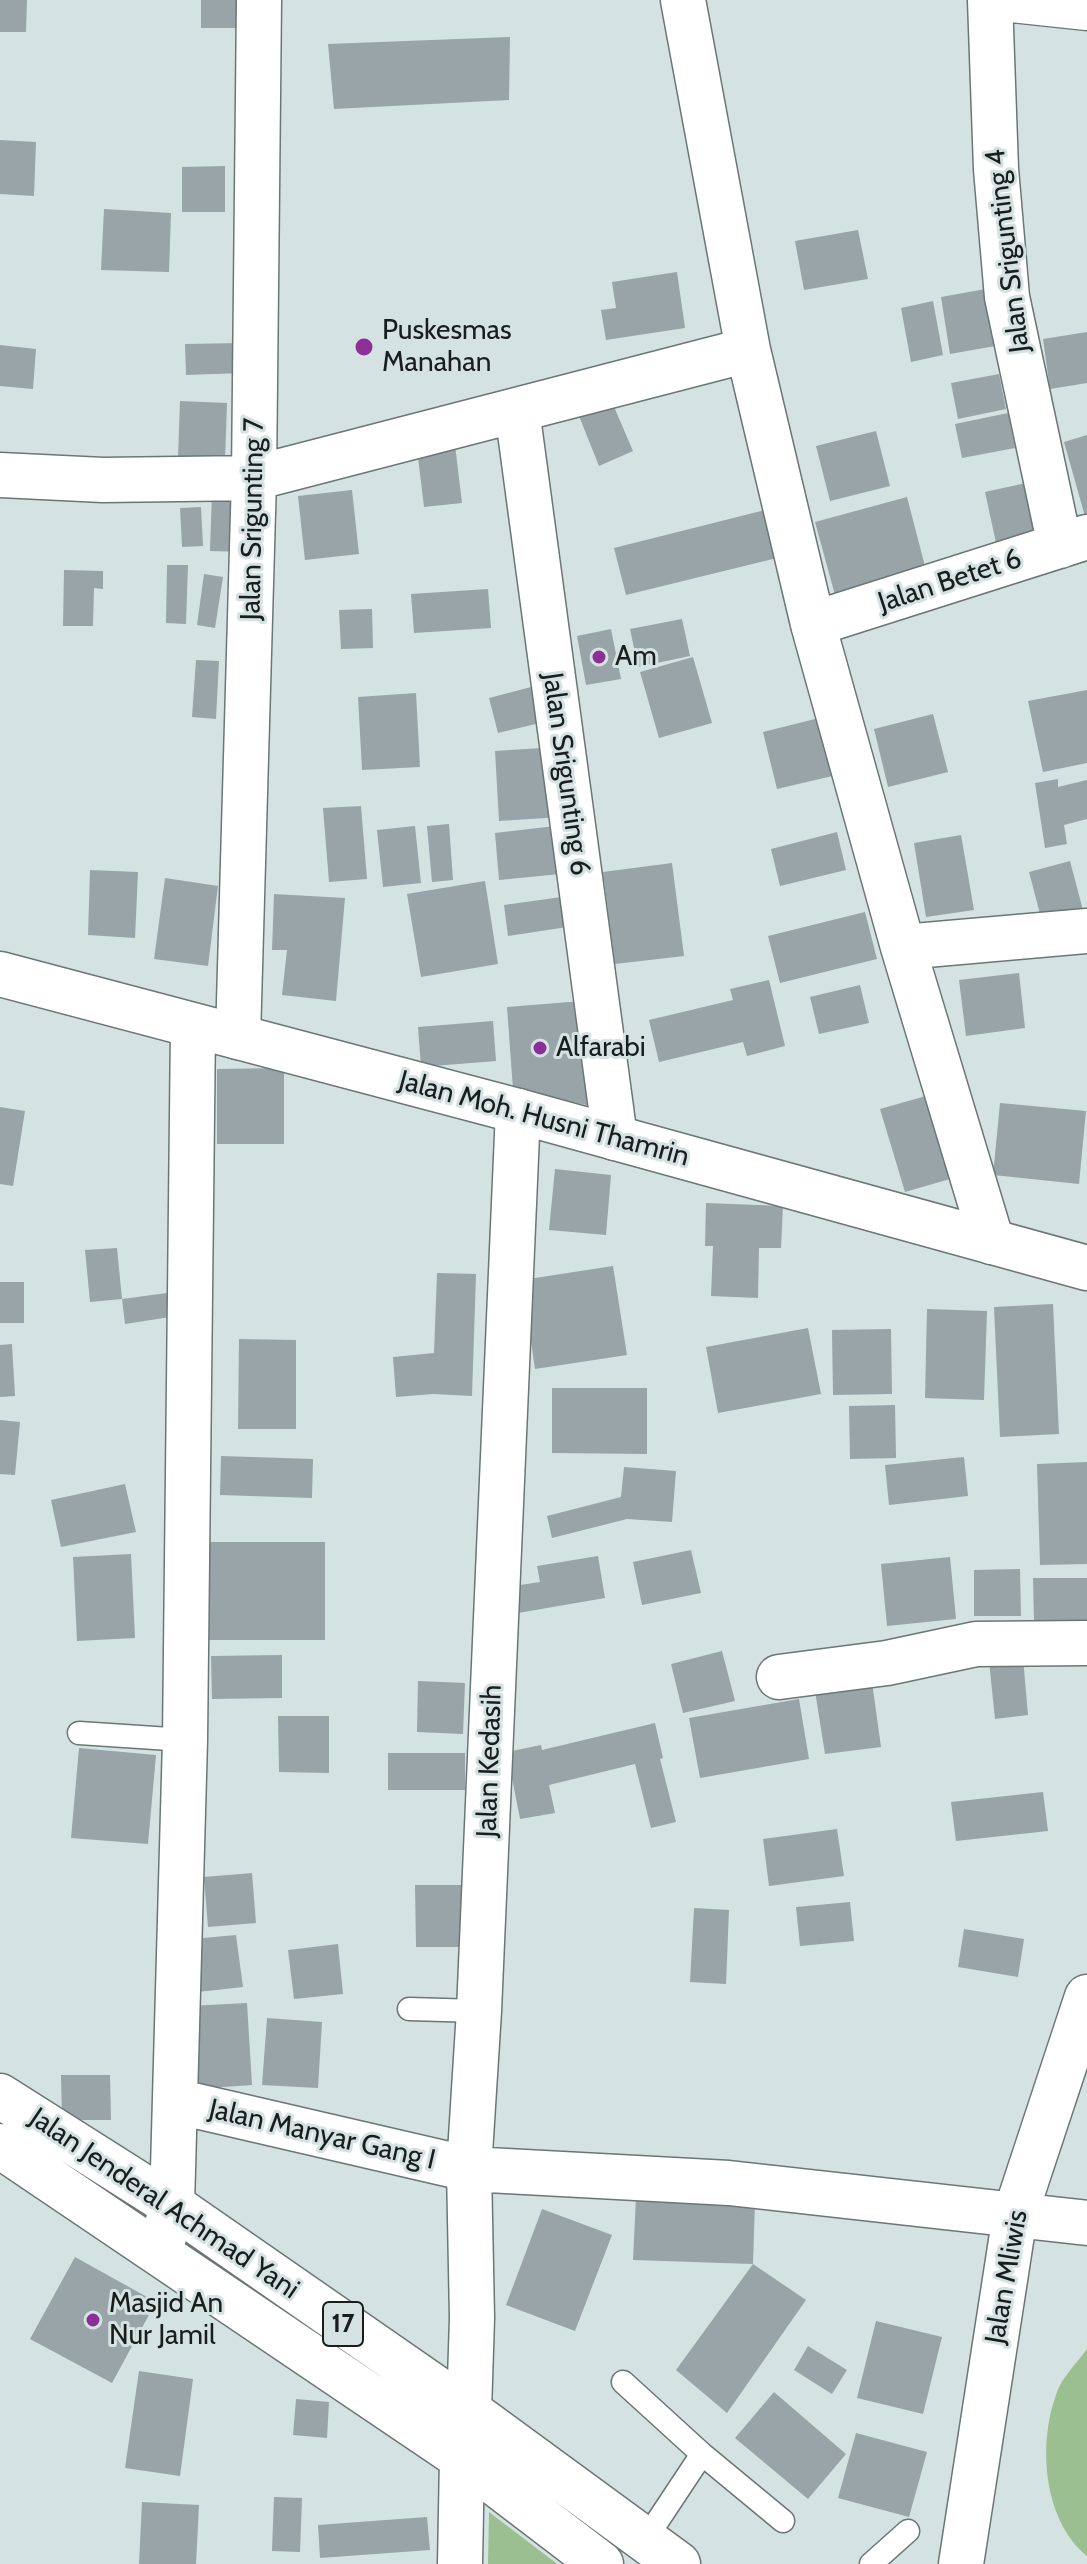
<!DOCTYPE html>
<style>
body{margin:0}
canvas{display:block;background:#d4e2e1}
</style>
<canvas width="1087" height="2564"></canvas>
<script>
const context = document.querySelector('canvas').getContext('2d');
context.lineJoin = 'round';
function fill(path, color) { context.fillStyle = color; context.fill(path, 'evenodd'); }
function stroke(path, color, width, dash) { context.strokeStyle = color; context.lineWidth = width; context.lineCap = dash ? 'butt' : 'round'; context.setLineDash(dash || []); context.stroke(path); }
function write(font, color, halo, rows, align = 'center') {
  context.font = font + ' Cabin,sans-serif'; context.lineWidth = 6; context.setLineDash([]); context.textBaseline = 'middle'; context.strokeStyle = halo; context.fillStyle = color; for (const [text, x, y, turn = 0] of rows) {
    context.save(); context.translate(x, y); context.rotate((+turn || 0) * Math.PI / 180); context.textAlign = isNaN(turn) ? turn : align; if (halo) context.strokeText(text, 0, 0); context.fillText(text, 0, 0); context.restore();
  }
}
fill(new Path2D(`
 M 1087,2349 L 1087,2556 C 1043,2520 1038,2444 1056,2395 C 1061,2378 1077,2363 1087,2349 Z
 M 489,2512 L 556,2563 L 557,2564 L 488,2564 Z`), '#9cbf92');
fill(new Path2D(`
 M 0,0 L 27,0 L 26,32 L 0,32 Z
 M 201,0 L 242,0 L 242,28 L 201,28 Z
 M 510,37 L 509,100 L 334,109 L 328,44 Z
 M 0,140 L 36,142 L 34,196 L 0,194 Z
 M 225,166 L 225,212 L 182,212 L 182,167 Z
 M 104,209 L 171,213 L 169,272 L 101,270 Z
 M 858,230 L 868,279 L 804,290 L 795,241 Z
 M 677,272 L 685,328 L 606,340 L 601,310 L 616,308 L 612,282 Z
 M 991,288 L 1001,345 L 950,354 L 941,297 Z
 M 933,301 L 943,355 L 911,362 L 901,308 Z
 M 1087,332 L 1087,383 L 1050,389 L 1043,339 Z
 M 241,343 L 242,373 L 186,375 L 185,344 Z
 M 0,345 L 36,349 L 33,389 L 0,386 Z
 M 999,374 L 1006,409 L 958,419 L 951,383 Z
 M 180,401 L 227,403 L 225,460 L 178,458 Z
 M 612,402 L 633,451 L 599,466 L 579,416 Z
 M 1008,413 L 1015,448 L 962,458 L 955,424 Z
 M 876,431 L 890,486 L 830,501 L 816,446 Z
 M 1087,435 L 1087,519 L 1086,520 L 1064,442 Z
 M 455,445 L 462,503 L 424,507 L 417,449 Z
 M 1035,481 L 1048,541 L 998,552 L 985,492 Z
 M 352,490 L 359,554 L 305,560 L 298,496 Z
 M 212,492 L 245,493 L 243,552 L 210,551 Z
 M 907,497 L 926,570 L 835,595 L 815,522 Z
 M 201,507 L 203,546 L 182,547 L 180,508 Z
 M 769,509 L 781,557 L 626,595 L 614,548 Z
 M 167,565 L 188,565 L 186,624 L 166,623 Z
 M 64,570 L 103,571 L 103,589 L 94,588 L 93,626 L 63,626 Z
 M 204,574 L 223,577 L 215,628 L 197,625 Z
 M 488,589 L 491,628 L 414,633 L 411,594 Z
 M 372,609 L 373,648 L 341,649 L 339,610 Z
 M 682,619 L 690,656 L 638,667 L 630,629 Z
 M 611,629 L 621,679 L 586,685 L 577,636 Z
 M 693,657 L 712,723 L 659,738 L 640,672 Z
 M 196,660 L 219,661 L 216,719 L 192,717 Z
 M 539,685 L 548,721 L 498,733 L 489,698 Z
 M 1087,690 L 1087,763 L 1043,772 L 1028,701 Z
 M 416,693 L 420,767 L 362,770 L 358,697 Z
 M 933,714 L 948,772 L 888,787 L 874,729 Z
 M 831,715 L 845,773 L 777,789 L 763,732 Z
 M 557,747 L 561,817 L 499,821 L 495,751 Z
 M 1058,779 L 1058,787 L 1087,780 L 1087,819 L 1064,825 L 1067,844 L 1045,848 L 1035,783 Z
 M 361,806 L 367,879 L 329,882 L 323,808 Z
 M 449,824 L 453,880 L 432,882 L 427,826 Z
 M 415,826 L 421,883 L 383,887 L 377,830 Z
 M 555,826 L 560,874 L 499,880 L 495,833 Z
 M 837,832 L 846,870 L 780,886 L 771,849 Z
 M 961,835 L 974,910 L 926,917 L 914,843 Z
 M 1070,861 L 1084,914 L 1043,925 L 1029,872 Z
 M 672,863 L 684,956 L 615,964 L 603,872 Z
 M 90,870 L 138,872 L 135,938 L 88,935 Z
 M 165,878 L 218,886 L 208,966 L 154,959 Z
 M 485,881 L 498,964 L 421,977 L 407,894 Z
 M 274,894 L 345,898 L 336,1001 L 282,995 L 287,950 L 272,950 Z
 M 569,896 L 574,926 L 508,936 L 504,905 Z
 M 865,912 L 877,959 L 780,983 L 768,936 Z
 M 1019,973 L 1025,1028 L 966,1036 L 959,980 Z
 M 769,980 L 785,1046 L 747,1056 L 743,1042 L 659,1062 L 649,1020 L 733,1000 L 730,989 Z
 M 860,985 L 869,1023 L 819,1034 L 810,997 Z
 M 582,1001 L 596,1107 L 513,1089 L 507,1007 Z
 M 493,1021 L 496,1061 L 421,1067 L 418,1027 Z
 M 284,1068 L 284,1144 L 217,1144 L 217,1069 Z
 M 933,1094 L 957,1177 L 905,1192 L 880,1109 Z
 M 1000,1103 L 1086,1111 L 1079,1184 L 993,1175 Z
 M 0,1107 L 25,1111 L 13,1186 L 0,1184 Z
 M 555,1169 L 611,1175 L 606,1235 L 549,1230 Z
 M 706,1203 L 783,1206 L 781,1248 L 759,1248 L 758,1298 L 711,1296 L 713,1246 L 705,1246 Z
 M 117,1248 L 122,1299 L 90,1302 L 85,1250 Z
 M 613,1266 L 627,1355 L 535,1369 L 522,1280 Z
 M 437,1273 L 476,1274 L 472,1396 L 433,1394 L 396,1397 L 393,1357 L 434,1353 Z
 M 0,1282 L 24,1282 L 24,1323 L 0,1323 Z
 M 167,1293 L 170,1317 L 125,1324 L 122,1299 Z
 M 1053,1304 L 1059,1434 L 1000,1437 L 994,1307 Z
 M 927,1309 L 987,1311 L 984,1400 L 925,1398 Z
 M 808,1328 L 821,1394 L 718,1413 L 706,1347 Z
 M 891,1329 L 892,1394 L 833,1395 L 832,1330 Z
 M 239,1339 L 296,1340 L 296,1429 L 238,1429 Z
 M 12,1344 L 15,1396 L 0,1397 L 0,1345 Z
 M 552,1388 L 647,1388 L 647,1454 L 552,1453 Z
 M 895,1405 L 896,1458 L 850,1459 L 849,1406 Z
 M 0,1420 L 20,1422 L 15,1475 L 0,1474 Z
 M 221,1456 L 313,1459 L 312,1498 L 220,1495 Z
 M 964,1457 L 968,1496 L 889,1505 L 885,1465 Z
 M 1087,1462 L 1087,1564 L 1040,1565 L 1037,1464 Z
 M 624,1467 L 676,1471 L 672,1522 L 627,1519 L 552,1538 L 547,1516 L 621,1497 Z
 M 125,1484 L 136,1532 L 61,1547 L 51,1500 Z
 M 203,1542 L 325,1542 L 325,1640 L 204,1640 Z
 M 691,1550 L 701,1593 L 642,1605 L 633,1562 Z
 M 131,1554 L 135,1638 L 77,1641 L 73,1557 Z
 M 598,1556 L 605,1598 L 518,1613 L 514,1586 L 540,1582 L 537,1566 Z
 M 950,1557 L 956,1619 L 887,1626 L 881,1564 Z
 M 1020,1569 L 1021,1616 L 974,1616 L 974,1570 Z
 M 1033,1578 L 1087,1578 L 1087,1620 L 1034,1621 Z
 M 722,1651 L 735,1701 L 683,1713 L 671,1664 Z
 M 282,1655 L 282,1698 L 212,1699 L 211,1656 Z
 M 1023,1658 L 1028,1715 L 995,1719 L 989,1661 Z
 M 418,1681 L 465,1683 L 463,1734 L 417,1732 Z
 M 872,1682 L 881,1747 L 825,1754 L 815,1691 Z
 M 799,1699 L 809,1759 L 700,1778 L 689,1718 Z
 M 278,1716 L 329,1716 L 329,1773 L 279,1772 Z
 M 655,1723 L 663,1758 L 660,1759 L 676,1822 L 651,1828 L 635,1764 L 549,1785 L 555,1813 L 520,1819 L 507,1752 L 541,1745 L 542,1750 Z
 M 79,1748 L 156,1755 L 148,1844 L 71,1838 Z
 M 388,1753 L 465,1753 L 465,1790 L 388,1790 Z
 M 1043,1792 L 1048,1831 L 956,1841 L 951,1802 Z
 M 837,1829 L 844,1876 L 769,1886 L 763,1839 Z
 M 252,1873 L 256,1923 L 208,1927 L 204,1877 Z
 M 415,1885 L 465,1885 L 465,1947 L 416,1947 Z
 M 850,1902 L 854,1941 L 800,1946 L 796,1907 Z
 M 694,1908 L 729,1910 L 726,1984 L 690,1982 Z
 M 964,1929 L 1024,1939 L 1018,1977 L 958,1967 Z
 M 236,1935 L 243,1987 L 198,1992 L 192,1939 Z
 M 338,1944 L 343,1994 L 294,1999 L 288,1950 Z
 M 247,2003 L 252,2085 L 195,2089 L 189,2006 Z
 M 267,2018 L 322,2022 L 318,2088 L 262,2085 Z
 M 61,2075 L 110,2075 L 111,2120 L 62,2120 Z
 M 636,2197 L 755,2201 L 753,2264 L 633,2260 Z
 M 542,2209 L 612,2235 L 575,2331 L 506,2305 Z
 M 75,2257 L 156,2302 L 112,2383 L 30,2339 Z
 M 753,2264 L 806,2300 L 727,2413 L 676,2370 Z
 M 876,2321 L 942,2337 L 923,2414 L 857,2398 Z
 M 808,2346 L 847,2370 L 832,2394 L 794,2370 Z
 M 139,2371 L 193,2379 L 180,2476 L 125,2468 Z
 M 774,2392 L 846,2454 L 808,2499 L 735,2438 Z
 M 296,2399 L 329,2402 L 327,2438 L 293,2435 Z
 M 856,2433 L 927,2452 L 909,2517 L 838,2498 Z
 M 274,2497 L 302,2498 L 300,2552 L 272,2551 Z
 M 142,2502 L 199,2505 L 196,2564 L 139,2564 Z
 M 427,2517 L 430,2550 L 320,2558 L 318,2525 Z`), '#98a4a8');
const service = new Path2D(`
 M 79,1733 L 185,1740
 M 409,2009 L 479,2011
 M 623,2382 L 702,2454 L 783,2521
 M 645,2540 L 702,2454
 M 871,2564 L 908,2531`);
const minor = new Path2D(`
 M 683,0 L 748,350 L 813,624 L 903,947 L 992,1242
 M 990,0 L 996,169 L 1007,297 L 1060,546
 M 1012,0 L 1087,8
 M 517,410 L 615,1138
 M 0,475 L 103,480 L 254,478 L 748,350
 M 813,624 L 1087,537
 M 903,947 L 1087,931
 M 238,1037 L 254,478 L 259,0
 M 779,1677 L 887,1663 L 976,1644 L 1087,1643
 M 175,2101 L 469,2169 L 729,2183 L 1087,2223
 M 160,2253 L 172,2205 L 185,1740 L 193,1026
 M 469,2411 L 472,2318 L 469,2169 L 479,2011 L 518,1111
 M 460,2564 L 462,2458
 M 961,2564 L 1015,2215 L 1087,1997`);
const tertiary = new Path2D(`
 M 0,974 L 518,1111 L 1087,1268`);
const trunk = new Path2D(`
 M 0,2096 L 172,2205 L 469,2411 L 678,2564
 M 0,2146 L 462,2458 L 601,2564`);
stroke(service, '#6a7776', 25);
stroke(minor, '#6a7776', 47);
stroke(tertiary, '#6a7776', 47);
stroke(trunk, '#6a7776', 47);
stroke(service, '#fff', 22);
stroke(minor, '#fff', 44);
stroke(tertiary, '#fff', 44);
stroke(trunk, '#fff', 44);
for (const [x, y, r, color] of [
 [364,347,10,"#8d2f99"],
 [599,657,8,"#8d2f99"],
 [540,1048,8,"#8d2f99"],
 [93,2320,8,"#8d2f99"]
]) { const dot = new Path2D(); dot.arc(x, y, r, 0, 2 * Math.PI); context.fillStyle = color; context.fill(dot); stroke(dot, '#d4e2e1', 3); }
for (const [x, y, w] of [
 [343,2324,40]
]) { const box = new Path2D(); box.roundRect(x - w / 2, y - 22, w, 44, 6); context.fillStyle = '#d4e2e1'; context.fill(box); stroke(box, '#191e1d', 2); }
write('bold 26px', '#191e1d', null, [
 ["17",343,2324]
]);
write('28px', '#191e1d', '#d4e2e1', [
 ["Jalan Srigunting 4",1008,251,-97],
 ["Jalan Srigunting 7",253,519,-89],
 ["Jalan Betet 6",950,581,-18],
 ["Jalan Srigunting 6",566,774,82],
 ["Jalan Moh. Husni Thamrin",544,1119,15],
 ["Jalan Kedasih",490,1761,-88],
 ["Jalan Manyar Gang I",322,2135,13],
 ["Jalan Jenderal Achmad Yani",164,2204,34],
 ["Jalan Mliwis",1007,2277,-80]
]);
write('28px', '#191e1d', '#d4e2e1', [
 ["Puskesmas",382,331],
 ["Manahan",382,363],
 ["Am",615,657],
 ["Alfarabi",556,1048],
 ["Masjid An",109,2304],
 ["Nur Jamil",109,2336]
], 'left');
</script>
